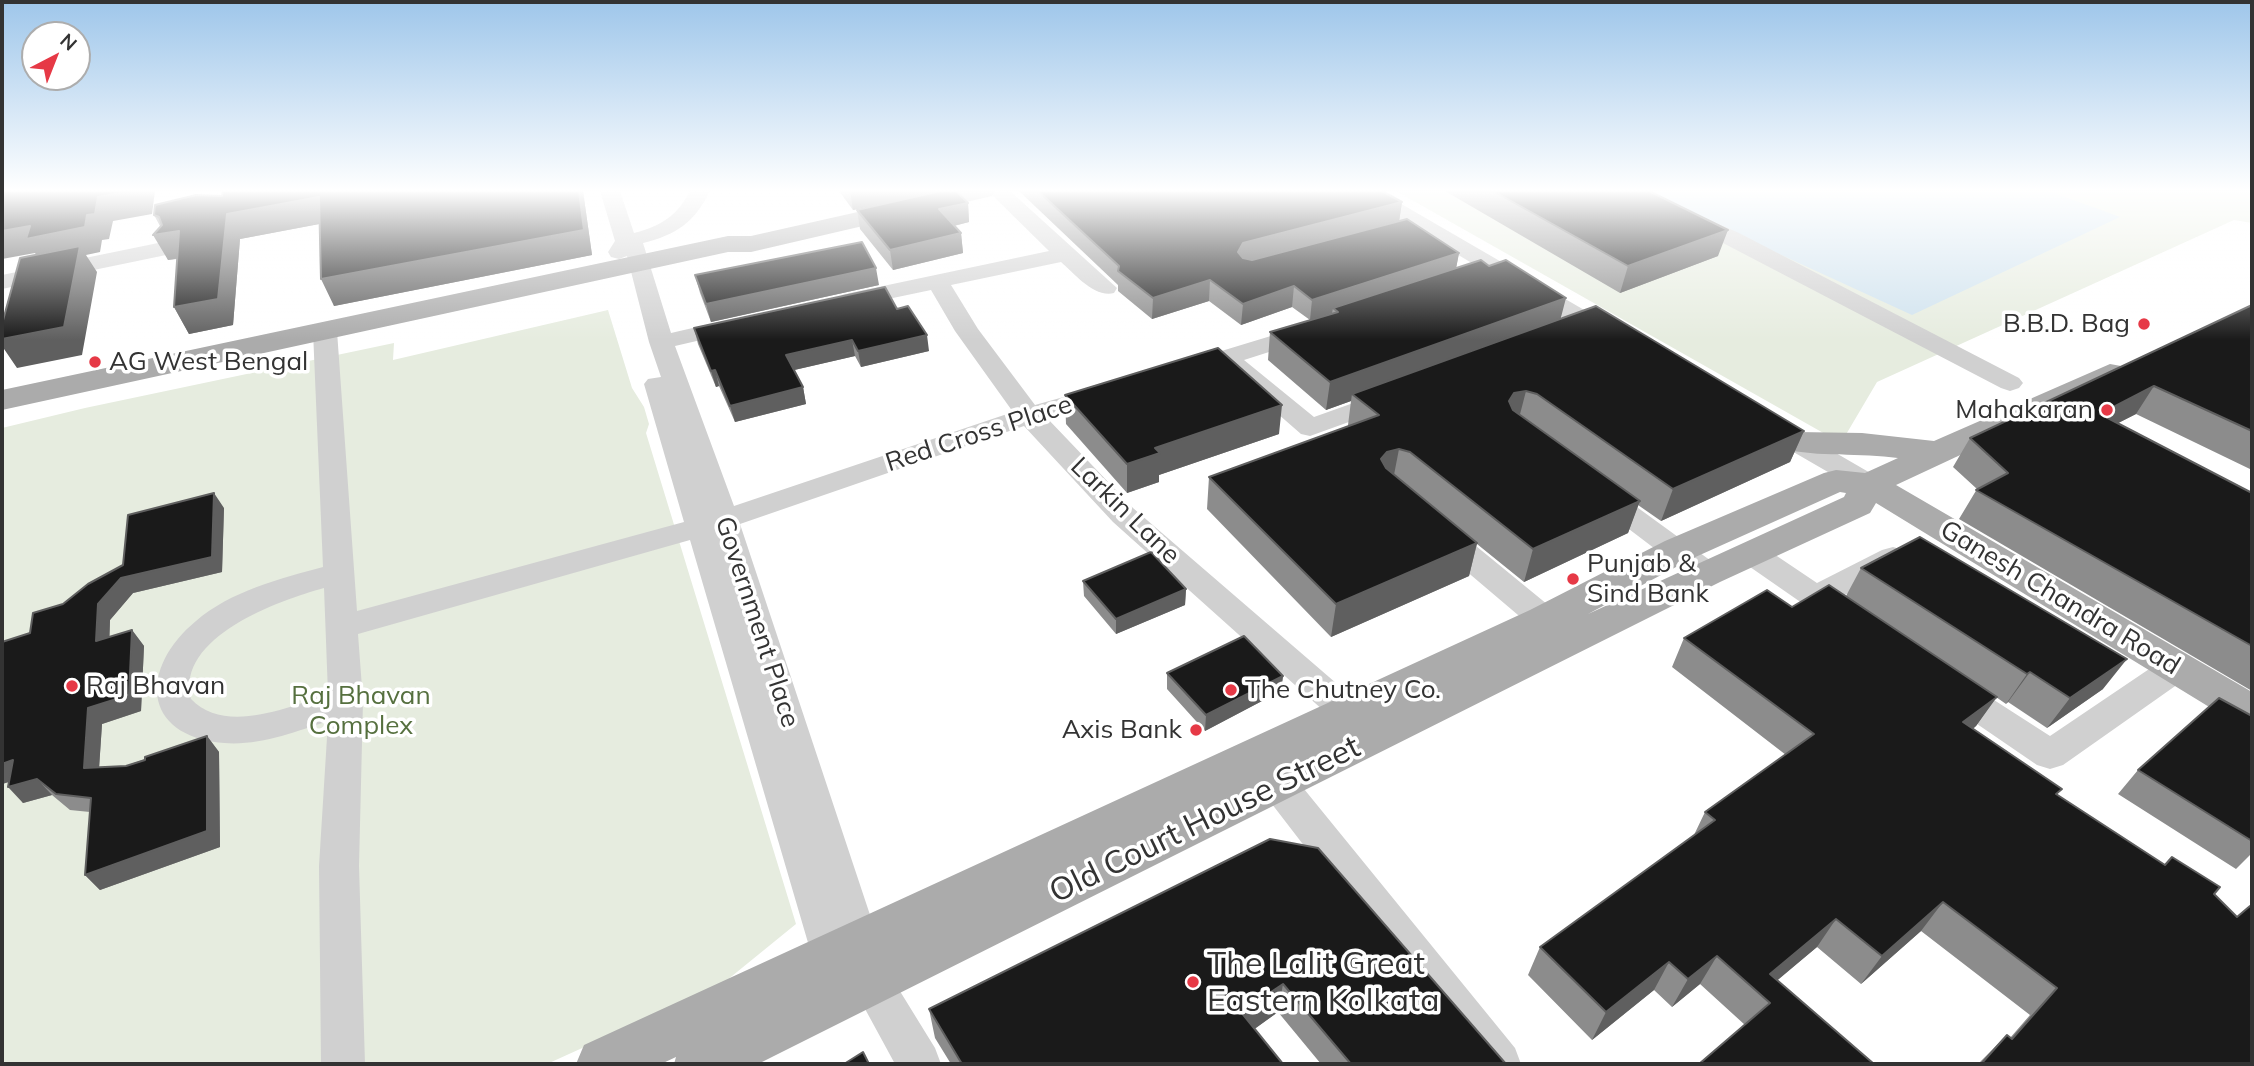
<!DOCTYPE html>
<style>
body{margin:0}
#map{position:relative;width:2254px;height:1066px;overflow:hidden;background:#fff;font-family:Mulish,sans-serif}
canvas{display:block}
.frame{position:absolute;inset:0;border:4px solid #333;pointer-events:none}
.north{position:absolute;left:21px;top:21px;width:70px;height:70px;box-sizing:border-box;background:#fff;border:2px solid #adadad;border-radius:50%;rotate:42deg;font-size:19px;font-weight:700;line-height:28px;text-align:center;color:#333}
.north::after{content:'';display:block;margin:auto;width:24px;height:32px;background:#e63946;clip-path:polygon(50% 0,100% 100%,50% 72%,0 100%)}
</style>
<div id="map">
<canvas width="2254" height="1066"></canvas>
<div class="frame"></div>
<div class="north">N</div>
</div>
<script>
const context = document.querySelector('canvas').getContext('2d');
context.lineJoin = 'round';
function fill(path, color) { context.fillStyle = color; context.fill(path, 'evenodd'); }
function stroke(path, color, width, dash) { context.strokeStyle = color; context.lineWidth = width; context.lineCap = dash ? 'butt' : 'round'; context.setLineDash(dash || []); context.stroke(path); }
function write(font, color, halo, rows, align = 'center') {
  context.font = font + ' Mulish,sans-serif'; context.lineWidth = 7; context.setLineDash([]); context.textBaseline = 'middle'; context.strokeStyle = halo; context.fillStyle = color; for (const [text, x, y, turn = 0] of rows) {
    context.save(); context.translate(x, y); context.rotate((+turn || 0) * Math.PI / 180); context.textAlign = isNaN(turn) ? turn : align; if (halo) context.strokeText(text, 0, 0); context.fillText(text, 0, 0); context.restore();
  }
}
fill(new Path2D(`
 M 1396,191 L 2252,191 L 2252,223 L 2234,220 L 1877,382 L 1841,443 Z
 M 608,310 L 632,388 L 644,407 L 649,424 L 646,433 L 796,924 L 721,985 L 547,1064 L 2,1064 L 2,428 L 85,408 L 394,343 L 393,360 Z`), '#e6ecdf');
fill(new Path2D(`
 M 1642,191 L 2049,191 L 2120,217 L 1912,315 Z`), '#cfe2ee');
fill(new Path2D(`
 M 600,191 L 620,191 L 634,233 C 661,226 677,216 690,191 L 710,191 C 695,222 676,235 643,243 L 671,333 L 736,318 L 744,320 L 748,325 L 744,330 L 675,346 L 734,506 L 1013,412 L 955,331 L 931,290 L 850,307 L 842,305 L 838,300 L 842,295 L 850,293 L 1049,251 L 988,191 L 1010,191 L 1117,288 L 1114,293 C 1094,298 1075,274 1061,262 L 951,285 L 978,329 L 1035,405 L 1103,386 L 1112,389 L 1116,394 L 1112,399 L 1047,418 L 1133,508 L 1358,702 L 1363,711 L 1358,720 L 1346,724 L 1334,720 L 1113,522 L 1024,426 L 740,524 L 890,975 L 935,1048 L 941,1064 L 895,1064 L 852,985 L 836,993 L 821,987 L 690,540 L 358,634 L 363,701 L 359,866 L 365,1064 L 321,1064 L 319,866 L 328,721 C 295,732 259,746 224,743 C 140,736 140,667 196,621 C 231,591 279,579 323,567 L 313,331 L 316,326 L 325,324 L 334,326 L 337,331 L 357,611 L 684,522 L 644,384 L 648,379 L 661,377 L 649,342 L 627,256 L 619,259 L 611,257 L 608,252 L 615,241 ZM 324,588 L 328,694 C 289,707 225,735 191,699 C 175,637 280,600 324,588 Z
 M 1355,191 L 1379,191 L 1617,329 L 1620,334 L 1617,339 L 1608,341 L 1599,339 L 1358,195 Z
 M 1619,191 L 1645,191 L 1739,233 L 2019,378 L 2023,383 L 2019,388 L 2010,391 L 2001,388 L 1723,243 L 1622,195 Z
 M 163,242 L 171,244 L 174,249 L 171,254 L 2,289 L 2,275 Z
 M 1307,325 L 1316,327 L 1319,332 L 1316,337 L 1244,360 L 1314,417 L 1387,391 L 1396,393 L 1400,399 L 1396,405 L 1310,436 L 1301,434 L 1223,366 L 1191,376 L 1182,373 L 1178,368 L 1182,363 Z
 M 1781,425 L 1791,427 L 1879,478 L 1883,484 L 1879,490 L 1869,493 L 1859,490 L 1771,439 L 1768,433 L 1771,427 Z
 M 1602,486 L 1612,489 L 1718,566 L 1722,573 L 1718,580 L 1707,584 L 1696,580 L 1592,501 L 1588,495 L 1592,489 Z
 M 1443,525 L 1454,528 L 1575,627 L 1579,635 L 1575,643 L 1563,647 L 1551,643 L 1432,542 L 1428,535 L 1432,528 Z
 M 1751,543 L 1762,546 L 1817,583 L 1882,550 L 1893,547 L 1904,550 L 1908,557 L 1904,564 L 1839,598 L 1857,610 L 1862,618 L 1857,626 L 1846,629 L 1835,626 L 1740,560 L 1736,553 L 1740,546 Z
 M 2176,656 L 2188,659 L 2193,668 L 2188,677 L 2063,765 L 2050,769 L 2037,765 L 1942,700 L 1937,691 L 1942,682 L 1954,678 L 1966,682 L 2050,736 L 2164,659 Z
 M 1278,769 L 1291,773 L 1515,1048 L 1521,1064 L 1472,1064 L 1265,795 L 1260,784 L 1265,773 Z`), '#d0d0d0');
fill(new Path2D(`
 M 951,191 L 995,191 L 992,196 L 751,252 L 728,252 L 2,410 L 2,390 L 728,236 L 751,236 Z
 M 2110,364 L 2121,366 L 2126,373 L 2121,380 L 1896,485 L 2252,692 L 2252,728 L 2237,724 L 1876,503 L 1870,513 L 1720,582 L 758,1064 L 674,1064 L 676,1057 L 661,1064 L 576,1064 L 584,1045 L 1530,610 L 1665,541 L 1824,473 L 1836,470 L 1865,473 L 1898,458 C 1862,453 1816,457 1784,449 L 1779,442 L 1784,435 L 1796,432 L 1862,433 L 1934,441 ZM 1840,492 L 1846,493 L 1844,497 L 1588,614 L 1691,559 Z`), '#ababab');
fill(new Path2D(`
 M 223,191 L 583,191 L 592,255 L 334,306 L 319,224 L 240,239 L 233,325 L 189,334 L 174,307 L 177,259 L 168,260 L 160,226 L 154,215 L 222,196 Z
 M 839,191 L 940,191 L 853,210 Z
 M 1019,191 L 1382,191 L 1402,202 L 1399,222 L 1459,253 L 1456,268 L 1561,319 L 1804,431 L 1790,462 L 1661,521 L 1638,505 L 1628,533 L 1524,582 L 1477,544 L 1469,576 L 1331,637 L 1207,509 L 1209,477 L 1349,426 L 1348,425 L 1351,401 L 1326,410 L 1268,360 L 1270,332 L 1310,320 L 1292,307 L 1241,325 L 1209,301 L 1152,319 L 1118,291 L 1118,285 Z
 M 1445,191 L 1649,191 L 1718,256 L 1620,293 Z
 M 968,203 L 969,222 L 954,226 L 961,233 L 963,253 L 893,270 L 860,229 L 857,210 Z
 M 695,275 L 879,285 L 711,322 L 700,293 Z
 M 2252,305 L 2252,470 L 2136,414 L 2118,423 L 2252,493 L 2252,691 L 1959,519 L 1977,489 L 1953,467 L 1970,438 Z
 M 897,309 L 929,351 L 861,367 L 855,356 L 794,370 L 803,387 L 806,404 L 735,422 L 719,386 L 716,387 L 698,344 L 694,328 Z
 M 1065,395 L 1279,434 L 1159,475 L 1159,482 L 1127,493 L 1066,424 Z
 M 224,508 L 222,572 L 133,593 L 110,620 L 109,637 L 132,630 L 144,646 L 141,711 L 102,724 L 99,768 L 126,766 L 207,736 L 219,752 L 220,847 L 100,890 L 85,875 L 90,812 L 70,810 L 52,795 L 23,803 L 9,782 L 2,784 L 2,642 L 30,633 L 63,604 L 123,565 Z
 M 1861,568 L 2103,689 L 2047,728 L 2008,702 L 2006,704 L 1996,697 L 1976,726 L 1973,729 L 2057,795 L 2164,865 L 2214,894 L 2252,1064 L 1978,1064 L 2007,1035 L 2010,1038 L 2030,1015 L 1921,931 L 1861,984 L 1817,947 L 1777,980 L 1874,1064 L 1745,1025 L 1700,984 L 1672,1007 L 1654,990 L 1592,1040 L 1528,975 L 1540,947 L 1694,835 L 1705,812 L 1786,755 L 1672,667 L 1684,638 L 1792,607 L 1846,596 Z
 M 1083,581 L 1186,589 L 1185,605 L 1116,634 L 1084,596 Z
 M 1167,673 L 1283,676 L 1281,691 L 1205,731 L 1167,689 Z
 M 2252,716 L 2252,853 L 2236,869 L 2118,794 L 2138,770 Z
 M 1270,839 L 1506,1064 L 1321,1064 L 1278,1012 L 1254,1029 L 1283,1064 L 951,1064 L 935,1038 L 929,1009 Z`), '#8c8c8c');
fill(new Path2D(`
 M 131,191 L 155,191 L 152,214 L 113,221 L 109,239 L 102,240 L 100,252 L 86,255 L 97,272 L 82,355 L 17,368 L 2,346 L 2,339 L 42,264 L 35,253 L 2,259 L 2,231 L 98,197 Z
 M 579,191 L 583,191 L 592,255 L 334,306 L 321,279 Z
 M 850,191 L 940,191 L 853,210 Z
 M 319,197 L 330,222 L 240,239 L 233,325 L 189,334 L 174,307 L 227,214 Z
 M 1402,202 L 1399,222 L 1241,263 L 1238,252 L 1243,243 Z
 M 968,203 L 969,222 L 941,229 L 939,209 Z
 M 1728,230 L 1718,256 L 1620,293 L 1628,266 Z
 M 179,231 L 193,256 L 168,260 L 153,235 Z
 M 961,233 L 963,253 L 893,270 L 890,250 Z
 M 1459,253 L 1455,274 L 1333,308 L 1332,313 L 1310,320 L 1312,300 Z
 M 876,268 L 879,285 L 711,322 L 706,304 Z
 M 1210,280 L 1209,301 L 1152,319 L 1153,298 Z
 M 1294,286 L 1292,307 L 1241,325 L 1243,304 Z
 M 1566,298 L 1559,325 L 1352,394 L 1351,401 L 1326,410 L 1330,382 Z
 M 927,335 L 929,351 L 861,367 L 858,351 Z
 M 852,340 L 855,356 L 790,371 L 786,355 Z
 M 715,370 L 719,386 L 716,387 L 711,371 Z
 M 2154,386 L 2136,414 L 2081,442 L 2100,414 Z
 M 803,387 L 806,404 L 735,422 L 730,406 Z
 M 1526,391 L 1518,422 L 1509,401 L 1514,393 Z
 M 1282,405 L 1279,434 L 1159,475 L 1159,482 L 1127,493 L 1127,464 L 1155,448 Z
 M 1804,431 L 1790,462 L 1661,521 L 1673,489 Z
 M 1399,449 L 1393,480 L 1381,459 L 1387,452 Z
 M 214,493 L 224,508 L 222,572 L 133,593 L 110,620 L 109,657 L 96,641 L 98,604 L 121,578 Z
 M 1640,501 L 1628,533 L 1524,582 L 1533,549 Z
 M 1477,543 L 1469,576 L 1331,637 L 1336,604 Z
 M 1186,589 L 1185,605 L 1116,634 L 1116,619 Z
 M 132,630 L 144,646 L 141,711 L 102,724 L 98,784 L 84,768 L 88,708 Z
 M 2127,659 L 2103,689 L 2047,728 L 2070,698 Z
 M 2030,672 L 2008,702 L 2006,704 L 2027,674 Z
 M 1283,676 L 1281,691 L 1205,731 L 1206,715 Z
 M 1997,697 L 1976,726 L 1943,751 L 1963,722 Z
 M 207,736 L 219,752 L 220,847 L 100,890 L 85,875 Z
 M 13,760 L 28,776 L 2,784 L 2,764 Z
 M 37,779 L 52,795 L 23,803 L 8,787 Z
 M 1943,902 L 1921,931 L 1861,984 L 1882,956 Z
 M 1836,919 L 1817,947 L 1760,995 L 1770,974 Z
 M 1717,956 L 1700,984 L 1672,1007 L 1688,979 Z
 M 1669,962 L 1654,990 L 1592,1040 L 1606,1012 Z
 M 1283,984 L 1278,1012 L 1238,1041 L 1241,1012 Z`), '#5f5f5f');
const building = new Path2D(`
 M 2,191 L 131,191 L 98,197 L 95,214 L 87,215 L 85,227 L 26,239 L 30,226 L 2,231 Z
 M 223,191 L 579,191 L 584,230 L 321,279 L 319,197 L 227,214 L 218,299 L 174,307 L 179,231 L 153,235 L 162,225 L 159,217 L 154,215 L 155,205 L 196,195 L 222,196 Z
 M 940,191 L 956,191 L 968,203 L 939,209 L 961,233 L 890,250 L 857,210 Z
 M 1038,191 L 1382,191 L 1402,202 L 1243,243 L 1238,252 L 1243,258 L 1252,260 L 1407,219 L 1459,253 L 1312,300 L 1294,286 L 1243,304 L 1210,280 L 1153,298 L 1118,271 L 1119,266 Z
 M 1493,191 L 1649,191 L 1728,230 L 1628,266 Z
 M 862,242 L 876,268 L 706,304 L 695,275 Z
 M 80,246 L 64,327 L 2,339 L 2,324 L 20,258 Z
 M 1481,260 L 1489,266 L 1506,260 L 1566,298 L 1330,382 L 1270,332 L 1338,312 L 1333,308 Z
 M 885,287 L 897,309 L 908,306 L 927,335 L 858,351 L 852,340 L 786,355 L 803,387 L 730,406 L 715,370 L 711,371 L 694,328 Z
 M 2252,305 L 2252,431 L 2154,386 L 2100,414 L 2252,493 L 2252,646 L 1976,490 L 2008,473 L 1970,438 Z
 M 1596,306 L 1804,431 L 1673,489 L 1537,394 L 1526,391 L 1514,393 L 1509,401 L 1513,410 L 1640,501 L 1533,549 L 1410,452 L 1399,449 L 1387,452 L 1381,459 L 1386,468 L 1477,543 L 1336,604 L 1209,477 L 1379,415 L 1352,394 Z
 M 1218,348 L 1282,405 L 1155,448 L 1160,453 L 1127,464 L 1065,395 Z
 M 214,493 L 212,557 L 121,578 L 98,604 L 96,641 L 132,630 L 129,695 L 88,708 L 84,768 L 126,766 L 145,760 L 145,757 L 207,736 L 207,831 L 85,875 L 91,798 L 56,794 L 37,779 L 8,787 L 13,760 L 2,764 L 2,642 L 30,633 L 33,613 L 63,604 L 88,584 L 123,565 L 128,515 Z
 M 1920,537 L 2127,659 L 2070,698 L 2030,672 L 2027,674 L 1861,568 Z
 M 1151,552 L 1186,589 L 1116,619 L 1083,581 Z
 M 1829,585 L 1997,697 L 1963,722 L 2062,789 L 2056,794 L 2165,865 L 2172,857 L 2220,887 L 2214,894 L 2237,917 L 2250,906 L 2252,908 L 2252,1064 L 1981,1064 L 2007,1035 L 2012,1039 L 2057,988 L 1943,902 L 1882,956 L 1836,919 L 1770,974 L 1874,1064 L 1699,1064 L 1770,1003 L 1717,956 L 1688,979 L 1669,962 L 1606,1012 L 1540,947 L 1715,820 L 1705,812 L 1814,734 L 1684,638 L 1767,590 L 1792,607 Z
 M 1244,636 L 1283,676 L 1206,715 L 1167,673 Z
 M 2219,698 L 2252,716 L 2252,841 L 2138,770 Z
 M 1270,839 L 1318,848 L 1506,1064 L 1351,1064 L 1283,984 L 1241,1012 L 1283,1064 L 962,1064 L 929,1009 Z
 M 863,1052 L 869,1064 L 844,1064 Z`);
fill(building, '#1a1a1a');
stroke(building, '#5f5f5f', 2);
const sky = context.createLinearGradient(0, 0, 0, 340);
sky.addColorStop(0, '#9ec6ea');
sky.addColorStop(0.56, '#fff');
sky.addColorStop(1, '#ffffff00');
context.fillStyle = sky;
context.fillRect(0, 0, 2254, 340);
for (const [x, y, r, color] of [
 [2144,324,7,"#e63946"],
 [95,362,7,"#e63946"],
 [2107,410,7,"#e63946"],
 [1573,579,7,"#e63946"],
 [72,686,7,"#e63946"],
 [1231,690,7,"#e63946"],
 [1196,730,7,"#e63946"],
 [1193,982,7,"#e63946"]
]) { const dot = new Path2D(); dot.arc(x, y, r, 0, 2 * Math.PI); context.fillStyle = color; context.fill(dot); stroke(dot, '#fff', 2.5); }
write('26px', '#333', '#fff', [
 ["B.B.D. Bag",2130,324,"right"],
 ["AG West Bengal",109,362],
 ["Mahakaran",2093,410,"right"],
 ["Punjab &",1587,564],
 ["Sind Bank",1587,594],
 ["Raj Bhavan",86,686],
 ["The Chutney Co.",1245,690],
 ["Axis Bank",1182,730,"right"]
], 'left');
write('26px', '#333', '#fff', [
 ["Red Cross Place",979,434,-18],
 ["Larkin Lane",1125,511,44],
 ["Ganesh Chandra Road",2060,598,31],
 ["Government Place",757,622,72]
]);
write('26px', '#56703f', '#fff', [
 ["Raj Bhavan",361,696],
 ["Complex",361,726]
]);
write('32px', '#333', '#fff', [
 ["Old Court House Street",1205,820,-26]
]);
write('32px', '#333', '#fff', [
 ["The Lalit Great",1207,964],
 ["Eastern Kolkata",1207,1001]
], 'left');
</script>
